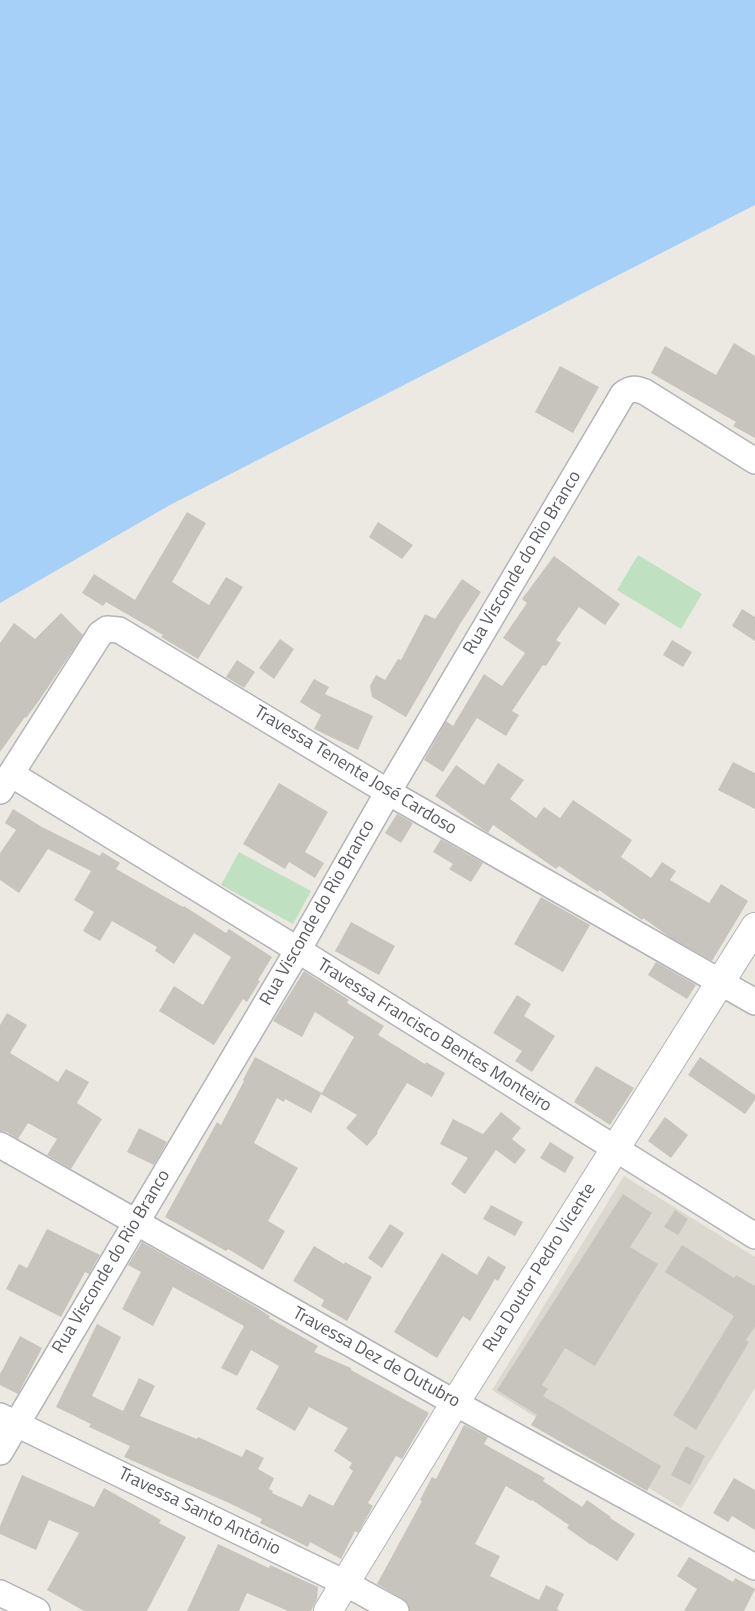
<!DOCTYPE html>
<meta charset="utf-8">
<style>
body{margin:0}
canvas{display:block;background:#ebe9e1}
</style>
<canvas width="755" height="1611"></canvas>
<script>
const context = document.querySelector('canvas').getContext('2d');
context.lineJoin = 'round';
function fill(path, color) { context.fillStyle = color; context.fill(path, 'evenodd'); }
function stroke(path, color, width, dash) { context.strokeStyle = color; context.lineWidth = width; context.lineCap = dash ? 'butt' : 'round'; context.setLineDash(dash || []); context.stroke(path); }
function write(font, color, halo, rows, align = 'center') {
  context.font = font + ' "Titillium Web",sans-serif'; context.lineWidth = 4.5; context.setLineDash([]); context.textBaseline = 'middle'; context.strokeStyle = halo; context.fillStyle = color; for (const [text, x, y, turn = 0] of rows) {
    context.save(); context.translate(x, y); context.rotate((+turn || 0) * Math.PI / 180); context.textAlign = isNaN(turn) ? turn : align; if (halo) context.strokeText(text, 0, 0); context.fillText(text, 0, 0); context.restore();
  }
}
fill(new Path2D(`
 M 624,1176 L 755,1257 L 755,1388 L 681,1508 L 492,1390 Z`), '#dbd8d0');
fill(new Path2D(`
 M 638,555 L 702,594 L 681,629 L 617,590 Z
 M 239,852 L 311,891 L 293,924 L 221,885 Z`), '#c0e1c1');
fill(new Path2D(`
 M 0,0 L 755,0 L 755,205 L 170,505 L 0,603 Z`), '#a6d0f7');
fill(new Path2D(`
 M 734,343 L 755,356 L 755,438 L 733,426 L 736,422 L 651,373 L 665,346 L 716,375 Z
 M 560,366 L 599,387 L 573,433 L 535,412 Z
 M 187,512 L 206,523 L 172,582 L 209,605 L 226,577 L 243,587 L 198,659 L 161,637 L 163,635 L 106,602 L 103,606 L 82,593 L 94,574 L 135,600 Z
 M 378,522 L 413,545 L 402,559 L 369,537 Z
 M 554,556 L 620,604 L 605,625 L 579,607 L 556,640 L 561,643 L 546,666 L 543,665 L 512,711 L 519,715 L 506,736 L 477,718 L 443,772 L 424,760 L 446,721 L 453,726 L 484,674 L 502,686 L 525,653 L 503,638 L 527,603 L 522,599 Z
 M 462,579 L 481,592 L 460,624 L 406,717 L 372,697 L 370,686 L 376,675 L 385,680 L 398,659 L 401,660 L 425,614 L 435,619 Z
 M 742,609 L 755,617 L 755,641 L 732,626 Z
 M 61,613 L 83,635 L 38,702 L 26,718 L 25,717 L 0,752 L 0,643 L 14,623 L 35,639 Z
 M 280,639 L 294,649 L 274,679 L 259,668 Z
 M 672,640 L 692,652 L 683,667 L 663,655 Z
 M 237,660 L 255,672 L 244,688 L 226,677 Z
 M 314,679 L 329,687 L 325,694 L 373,716 L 358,750 L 314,729 L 321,715 L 300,702 Z
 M 733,762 L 755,773 L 755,809 L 718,790 Z
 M 498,763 L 524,780 L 510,799 L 536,818 L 544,807 L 560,818 L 573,800 L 632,840 L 621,857 L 651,878 L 662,862 L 676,871 L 670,880 L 709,903 L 721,884 L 748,901 L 712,961 L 671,938 L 643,918 L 642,920 L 599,890 L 598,892 L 559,866 L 556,869 L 493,825 L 488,833 L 435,796 L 456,765 L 484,785 Z
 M 279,783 L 328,812 L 305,852 L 324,863 L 315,878 L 289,862 L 285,869 L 243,844 Z
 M 13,809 L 42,827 L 100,856 L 102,852 L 120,863 L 116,869 L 183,907 L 184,906 L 226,933 L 229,929 L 272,957 L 258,980 L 260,981 L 247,1002 L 243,999 L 214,1045 L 159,1011 L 174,986 L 203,1005 L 231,957 L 194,933 L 174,964 L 155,951 L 157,947 L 112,921 L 100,941 L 83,931 L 94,912 L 74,900 L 91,871 L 48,849 L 19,893 L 0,880 L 0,853 L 16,830 L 5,823 Z
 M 397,814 L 413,823 L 401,843 L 385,833 Z
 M 441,839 L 483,863 L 471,882 L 449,869 L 453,864 L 433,852 Z
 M 541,897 L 590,925 L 563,972 L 514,944 Z
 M 351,922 L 395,946 L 379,975 L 335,951 Z
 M 656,962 L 696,985 L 687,999 L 648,975 Z
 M 304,971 L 349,1000 L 347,1003 L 384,1026 L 378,1035 L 425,1064 L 426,1062 L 445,1073 L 432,1097 L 407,1083 L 377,1132 L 378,1133 L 367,1146 L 346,1128 L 357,1115 L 321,1094 L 311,1113 L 285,1099 L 284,1102 L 277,1098 L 254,1143 L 298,1168 L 268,1221 L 285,1231 L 263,1270 L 228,1249 L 226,1251 L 165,1217 L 217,1122 L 221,1125 L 244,1081 L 243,1080 L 255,1057 L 322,1093 L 354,1037 L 315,1012 L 302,1037 L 273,1021 Z
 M 517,995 L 531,1004 L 524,1016 L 555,1036 L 532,1072 L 515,1061 L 522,1051 L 493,1033 Z
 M 7,1013 L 27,1025 L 10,1053 L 58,1082 L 66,1069 L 89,1082 L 77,1103 L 102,1119 L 71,1169 L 47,1155 L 57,1139 L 28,1123 L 18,1139 L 7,1132 L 0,1131 L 0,1025 Z
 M 700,1057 L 755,1095 L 755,1100 L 745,1114 L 688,1075 Z
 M 596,1066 L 634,1088 L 610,1125 L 574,1102 Z
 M 501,1112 L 521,1128 L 512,1139 L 526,1150 L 515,1164 L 496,1150 L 465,1194 L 451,1184 L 468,1158 L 440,1144 L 453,1119 L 483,1134 Z
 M 665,1117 L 688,1135 L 671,1158 L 648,1141 Z
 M 139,1128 L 167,1142 L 154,1165 L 127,1152 Z
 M 550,1142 L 574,1157 L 565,1173 L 540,1158 Z
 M 623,1194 L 652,1213 L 630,1247 L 658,1264 L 595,1366 L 565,1348 L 542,1385 L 548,1389 L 543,1396 L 661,1466 L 647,1491 L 531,1425 L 537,1415 L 497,1390 Z
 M 491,1205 L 523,1222 L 515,1236 L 483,1219 Z
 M 675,1210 L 688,1219 L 678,1235 L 664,1227 Z
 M 390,1224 L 404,1233 L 382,1268 L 368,1258 Z
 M 47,1229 L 100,1255 L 89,1274 L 85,1272 L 61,1317 L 6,1289 L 19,1264 L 27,1268 Z
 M 142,1242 L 254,1306 L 270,1316 L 269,1318 L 318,1346 L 314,1352 L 351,1368 L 351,1370 L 429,1413 L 402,1459 L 396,1456 L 368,1503 L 373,1506 L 358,1533 L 355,1531 L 341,1559 L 310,1542 L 308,1547 L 260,1523 L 262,1519 L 229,1503 L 124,1457 L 130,1446 L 89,1427 L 91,1424 L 56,1407 L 97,1324 L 121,1337 L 92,1396 L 123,1411 L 139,1378 L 155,1386 L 140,1416 L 197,1439 L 198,1437 L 242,1457 L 246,1449 L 264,1458 L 258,1469 L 274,1478 L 269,1489 L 273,1491 L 272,1493 L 302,1507 L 309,1494 L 333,1506 L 353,1471 L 349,1468 L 352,1463 L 334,1451 L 348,1428 L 309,1407 L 295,1431 L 256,1409 L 279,1366 L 251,1350 L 237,1376 L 221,1368 L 244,1326 L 173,1287 L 153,1326 L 122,1309 L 141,1272 L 128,1265 Z
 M 682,1245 L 734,1278 L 736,1275 L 755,1286 L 755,1326 L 746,1340 L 749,1342 L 696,1430 L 673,1415 L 734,1316 L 665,1272 Z
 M 314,1246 L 344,1264 L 345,1262 L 372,1277 L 347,1321 L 321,1306 L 324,1300 L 293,1281 Z
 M 442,1253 L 477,1275 L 488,1256 L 506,1267 L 498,1281 L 495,1279 L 470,1321 L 463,1316 L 437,1358 L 394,1332 Z
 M 20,1336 L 42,1348 L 18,1394 L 0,1385 L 0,1374 Z
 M 464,1425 L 488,1437 L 484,1444 L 545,1478 L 543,1481 L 582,1507 L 587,1500 L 611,1517 L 610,1518 L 635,1534 L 617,1561 L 591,1544 L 591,1545 L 567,1528 L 569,1525 L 532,1500 L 531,1501 L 506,1486 L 475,1544 L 500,1556 L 490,1576 L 539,1600 L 546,1585 L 564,1594 L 557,1609 L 560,1611 L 410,1611 L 408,1604 L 403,1599 L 377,1584 L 422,1501 L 420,1500 L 432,1477 L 436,1479 Z
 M 686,1446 L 705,1456 L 690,1485 L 671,1475 Z
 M 22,1475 L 94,1507 L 104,1488 L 161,1520 L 159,1523 L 186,1537 L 147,1611 L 84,1611 L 47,1590 L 79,1533 L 49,1520 L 36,1550 L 0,1534 L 0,1526 Z
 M 734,1478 L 755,1490 L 755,1530 L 732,1516 L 728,1522 L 713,1513 Z
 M 218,1544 L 269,1568 L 270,1565 L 318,1587 L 317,1599 L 311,1611 L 288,1611 L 247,1593 L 239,1611 L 187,1611 Z
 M 689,1557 L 733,1582 L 735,1578 L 755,1589 L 744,1611 L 684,1611 L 697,1589 L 677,1576 Z`), '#c7c4be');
const minor = new Path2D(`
 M 11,774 L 298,950 L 755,1236
 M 0,791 L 100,634 L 107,629 L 119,630 L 388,792 L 755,1002
 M 0,1145 L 455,1403 L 755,1567
 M 0,1416 L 345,1583 L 396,1611
 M 0,1452 L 298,950 L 388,792 L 623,394 C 631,388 636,388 645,392 L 755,461
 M 0,1593 L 37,1611`);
const tertiary = new Path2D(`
 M 328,1611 L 455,1403 L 755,927`);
stroke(minor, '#b2b4b8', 28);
stroke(tertiary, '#b2b4b8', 30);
stroke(minor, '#fff', 25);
stroke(tertiary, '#fff', 28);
write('18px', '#5a5d61', '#fff', [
 ["Rua Visconde do Rio Branco",523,563,-59],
 ["Travessa Tenente José Cardoso",355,771,31],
 ["Rua Visconde do Rio Branco",318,913,-60],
 ["Travessa Francisco Bentes Monteiro",434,1036,32],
 ["Rua Visconde do Rio Branco",112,1262,-59],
 ["Rua Doutor Pedro Vicente",540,1268,-58],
 ["Travessa Dez de Outubro",376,1358,29],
 ["Travessa Santo Antônio",199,1512,26]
]);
</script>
